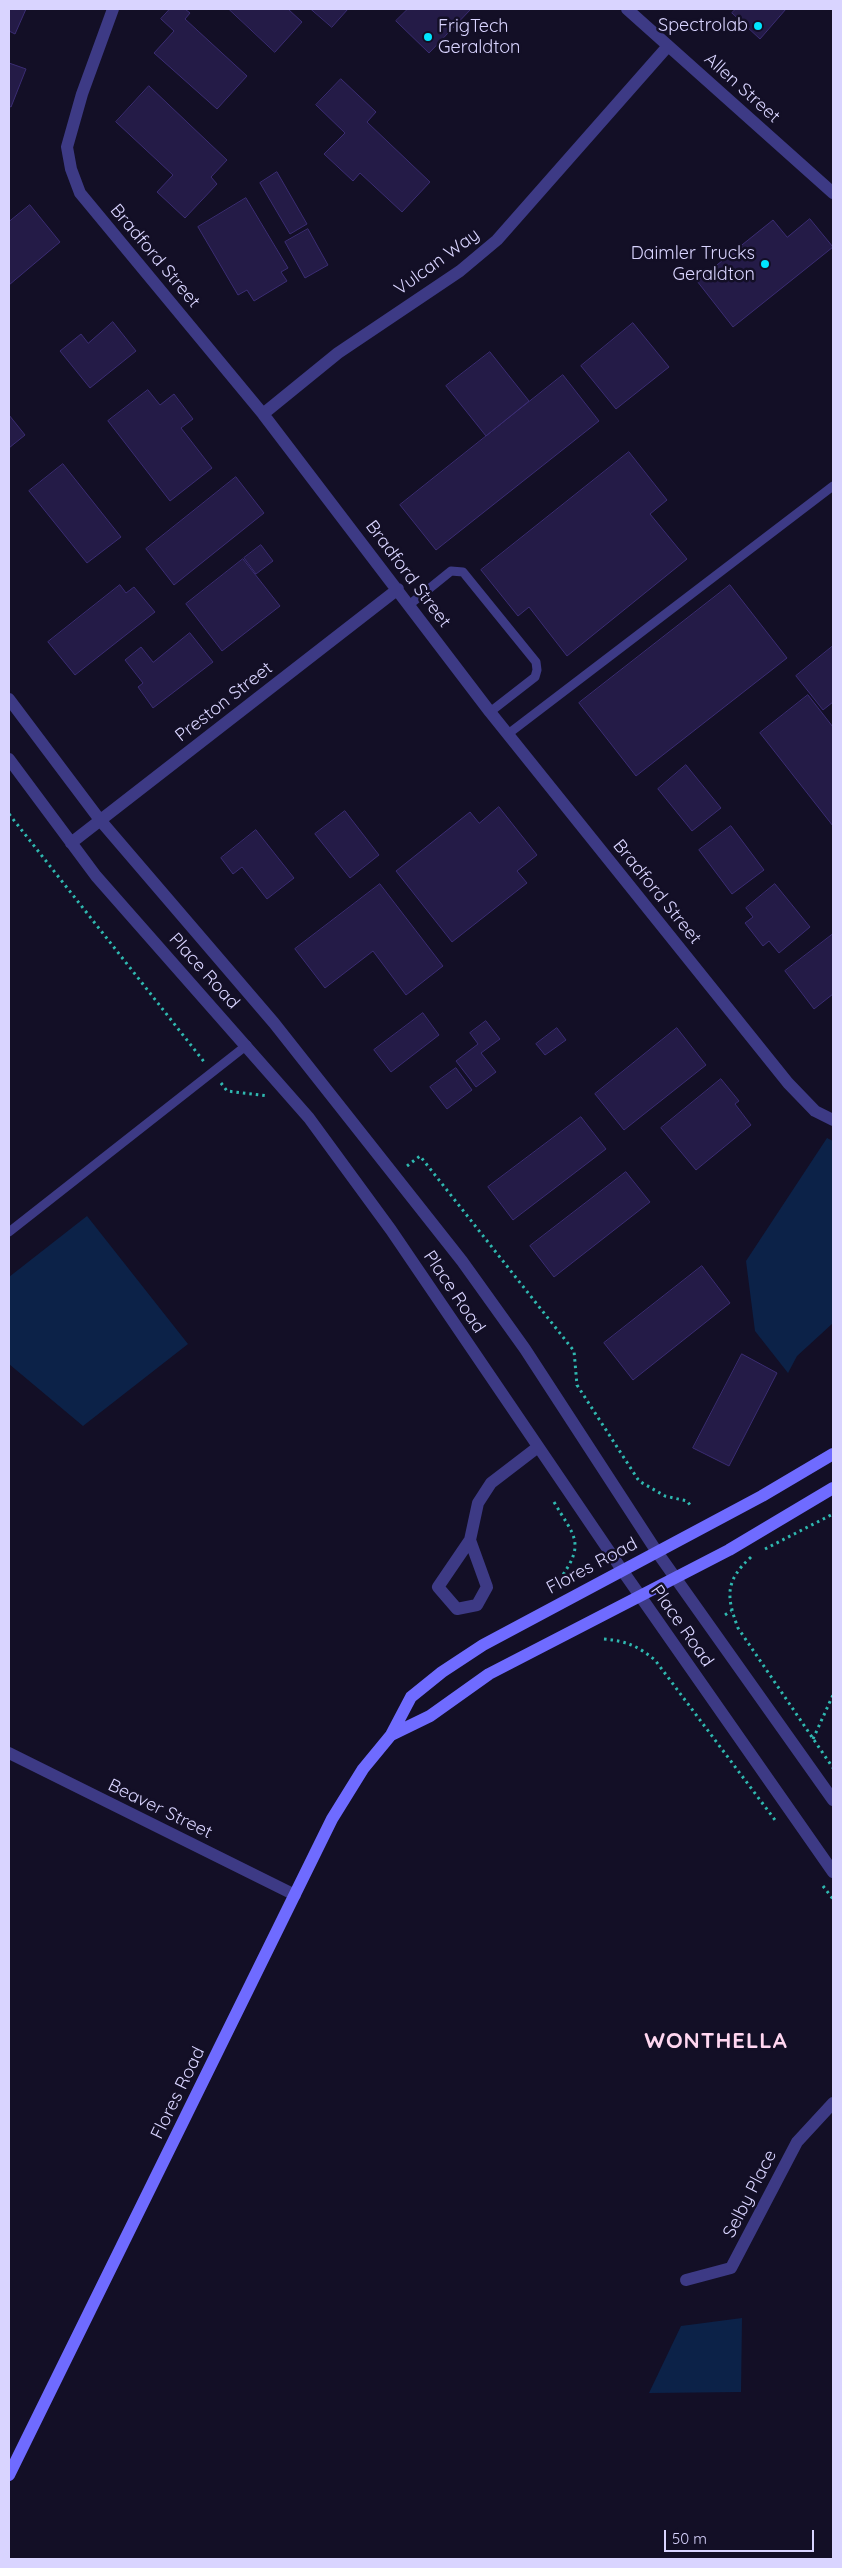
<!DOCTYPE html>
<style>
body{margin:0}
#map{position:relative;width:842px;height:2568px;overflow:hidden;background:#130f26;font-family:Quicksand,sans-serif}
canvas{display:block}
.frame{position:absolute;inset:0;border:10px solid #d9d4ff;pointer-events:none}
.scale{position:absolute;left:664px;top:2530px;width:150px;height:22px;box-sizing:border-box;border:2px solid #d9d4ff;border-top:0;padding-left:6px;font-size:15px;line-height:18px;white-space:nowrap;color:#d9d4ff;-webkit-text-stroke:4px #130f26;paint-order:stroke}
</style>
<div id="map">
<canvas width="842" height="2568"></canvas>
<div class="frame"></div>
<div class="scale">50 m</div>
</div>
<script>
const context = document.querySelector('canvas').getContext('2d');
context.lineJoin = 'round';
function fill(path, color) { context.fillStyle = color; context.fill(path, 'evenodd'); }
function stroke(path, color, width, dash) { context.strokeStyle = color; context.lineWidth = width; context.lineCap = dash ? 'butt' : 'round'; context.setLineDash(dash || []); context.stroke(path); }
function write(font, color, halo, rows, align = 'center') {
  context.font = font + ' Quicksand,sans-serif'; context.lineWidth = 5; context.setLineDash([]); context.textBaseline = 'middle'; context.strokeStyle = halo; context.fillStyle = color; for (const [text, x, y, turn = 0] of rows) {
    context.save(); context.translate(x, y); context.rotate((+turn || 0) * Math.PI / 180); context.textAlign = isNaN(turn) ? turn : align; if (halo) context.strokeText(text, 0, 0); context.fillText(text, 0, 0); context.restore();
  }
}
fill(new Path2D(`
 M 827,1138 L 833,1141 L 833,1323 L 797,1356 L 788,1373 L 755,1331 L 746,1261 Z
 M 87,1216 L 188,1344 L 83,1426 L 9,1364 L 9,1277 Z
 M 742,2318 L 741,2392 L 649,2393 L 681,2326 Z`), '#0c2248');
const building = new Path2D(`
 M 9,9 L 26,9 L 15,34 L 9,31 Z
 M 170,9 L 185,9 L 190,13 L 185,19 L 247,76 L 217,109 L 154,53 L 174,31 L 161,19 Z
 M 229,9 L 288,9 L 302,22 L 275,52 Z
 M 311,9 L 348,9 L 332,27 Z
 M 408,9 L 471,9 L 429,53 L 396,21 Z
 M 736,9 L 786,9 L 760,39 L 732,13 Z
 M 9,63 L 26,69 L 11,107 L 9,106 Z
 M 341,79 L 376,112 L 367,122 L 430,182 L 402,212 L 360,173 L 353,181 L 324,154 L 345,133 L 316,105 Z
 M 149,86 L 227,160 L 211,177 L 217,184 L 185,218 L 157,192 L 173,175 L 116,122 Z
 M 277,172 L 307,224 L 290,234 L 260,183 Z
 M 246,198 L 288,268 L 281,272 L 287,281 L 254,301 L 247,290 L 238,295 L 198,227 Z
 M 30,205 L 60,242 L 9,285 L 9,222 Z
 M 810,219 L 833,247 L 733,327 L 697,281 L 773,220 L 787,237 Z
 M 308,229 L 328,265 L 305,278 L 285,242 Z
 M 113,322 L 136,351 L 90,388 L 60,351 L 81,334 L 88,343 Z
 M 633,323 L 669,367 L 616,409 L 581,366 Z
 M 490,352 L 529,401 L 486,436 L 446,386 Z
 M 563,375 L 599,421 L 436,550 L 400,505 Z
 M 148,390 L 160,405 L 174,394 L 193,419 L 181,428 L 212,468 L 170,501 L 108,421 Z
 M 9,415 L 25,435 L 9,448 Z
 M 629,452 L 667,500 L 650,514 L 687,559 L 567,656 L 529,607 L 518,616 L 481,570 Z
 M 63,464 L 121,537 L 87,563 L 29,491 Z
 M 236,477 L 264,513 L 174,585 L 146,549 Z
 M 261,545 L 273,561 L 256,574 L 244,558 Z
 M 243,559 L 280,606 L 222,651 L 186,604 Z
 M 120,585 L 126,593 L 134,587 L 155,612 L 75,675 L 48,642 Z
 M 730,585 L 787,658 L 636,776 L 579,703 Z
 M 190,633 L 213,662 L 153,708 L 138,687 L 143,683 L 125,660 L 141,647 L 153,662 Z
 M 833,646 L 833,702 L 823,710 L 796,676 Z
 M 808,695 L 833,727 L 833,826 L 760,733 Z
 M 686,765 L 721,808 L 692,831 L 658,789 Z
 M 499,807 L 537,855 L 517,871 L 527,883 L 452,942 L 396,871 L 470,812 L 479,823 Z
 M 345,811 L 379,855 L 350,878 L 315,834 Z
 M 731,826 L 764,870 L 732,894 L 699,850 Z
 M 256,830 L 294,878 L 267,899 L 242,867 L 233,874 L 221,858 Z
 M 380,884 L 443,966 L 406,995 L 373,951 L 325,988 L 295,949 Z
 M 775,884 L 810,927 L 779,953 L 769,941 L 763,946 L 745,923 L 753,917 L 746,908 Z
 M 833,934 L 833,994 L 814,1009 L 785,971 Z
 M 423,1013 L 439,1035 L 391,1072 L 374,1050 Z
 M 486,1021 L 500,1039 L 481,1053 L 496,1072 L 476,1087 L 456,1061 L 478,1044 L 470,1033 Z
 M 557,1028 L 566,1040 L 545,1055 L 536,1044 Z
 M 677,1028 L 706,1065 L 624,1130 L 595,1094 Z
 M 456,1068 L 472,1090 L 447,1109 L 430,1087 Z
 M 721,1079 L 739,1101 L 735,1104 L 751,1125 L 696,1170 L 661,1128 Z
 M 581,1117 L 606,1149 L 513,1220 L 488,1187 Z
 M 626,1172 L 650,1202 L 554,1277 L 530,1246 Z
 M 702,1266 L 730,1303 L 633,1380 L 604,1343 Z
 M 742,1354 L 777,1373 L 729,1466 L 693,1448 Z`);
fill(building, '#241b47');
stroke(building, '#3b2d73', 1);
stroke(new Path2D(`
 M 9,814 L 205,1063
 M 221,1083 L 227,1091 L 268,1096
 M 407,1166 L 420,1156 L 574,1351 L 577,1385 L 639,1481 L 665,1496 L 687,1501 L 690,1505
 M 554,1502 C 573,1535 586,1542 562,1576
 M 765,1549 L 833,1514
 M 751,1557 C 725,1581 726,1596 738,1628 L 833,1768
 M 725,1615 L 731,1611
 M 604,1639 C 626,1641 638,1646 655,1660 L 775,1820
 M 813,1739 L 833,1695
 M 823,1886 L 833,1899`), '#2fb8b0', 3, [2.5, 4]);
stroke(new Path2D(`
 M 409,605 L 451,571 L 463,572 L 536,662 L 537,670 L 535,677 L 490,712
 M 508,734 L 833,486
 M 9,1232 L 247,1045`), '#3d3a85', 9);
stroke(new Path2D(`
 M 113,9 L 82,94 L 67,147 L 71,169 L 80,193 L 263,414 L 490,712 L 788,1083 L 815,1111 L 833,1120
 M 627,9 L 833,193
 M 263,414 L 338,353 L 460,271 L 497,240 L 668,46
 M 9,699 L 100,820 L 274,1023 L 462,1261 L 525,1349 L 657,1552
 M 9,759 L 96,876 L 309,1118 L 391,1230 L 622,1570
 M 71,843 L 398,589
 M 470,1540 L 487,1587 L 477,1605 L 457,1609 L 438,1587 L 470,1540 L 478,1503 L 491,1483 L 538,1447
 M 9,1753 L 295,1895
 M 686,2280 L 731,2268 L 797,2142 L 833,2103`), '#3d3a85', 12);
stroke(new Path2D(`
 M 657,1552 L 833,1800
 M 622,1570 L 833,1872`), '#3d3a85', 12);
stroke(new Path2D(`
 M 391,1735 L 430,1716 L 489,1674 L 729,1550 L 833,1488
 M 9,2475 L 332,1819 L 363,1769 L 391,1735 L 411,1697 L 442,1672 L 483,1645 L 762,1496 L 833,1454`), '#6f6bff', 12);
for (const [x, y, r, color] of [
 [758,26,5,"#00e5ff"],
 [428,37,5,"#00e5ff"],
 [765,264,5,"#00e5ff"]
]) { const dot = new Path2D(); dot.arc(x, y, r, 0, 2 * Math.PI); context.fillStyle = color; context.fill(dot); stroke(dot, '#130f26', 2); }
write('18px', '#d9d4ff', '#130f26', [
 ["Spectrolab",748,26],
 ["FrigTech",438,27,"left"],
 ["Geraldton",438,48,"left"],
 ["Daimler Trucks",755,254],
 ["Geraldton",755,275]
], 'right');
write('18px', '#d9d4ff', '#130f26', [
 ["Allen Street",742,88,42],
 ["Bradford Street",155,256,50],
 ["Vulcan Way",437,262,-36],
 ["Bradford Street",408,574,53],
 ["Preston Street",224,702,-38],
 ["Bradford Street",657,892,51],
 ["Place Road",204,971,48],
 ["Place Road",454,1292,56],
 ["Flores Road",592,1566,-28],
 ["Place Road",682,1626,55],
 ["Beaver Street",160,1809,26],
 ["Flores Road",178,2093,-64],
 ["Selby Place",750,2194,-63]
]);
context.letterSpacing = '1px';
write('bold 22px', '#ffd6f0', '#130f26', [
 ["WONTHELLA",716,2041]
]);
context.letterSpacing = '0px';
</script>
